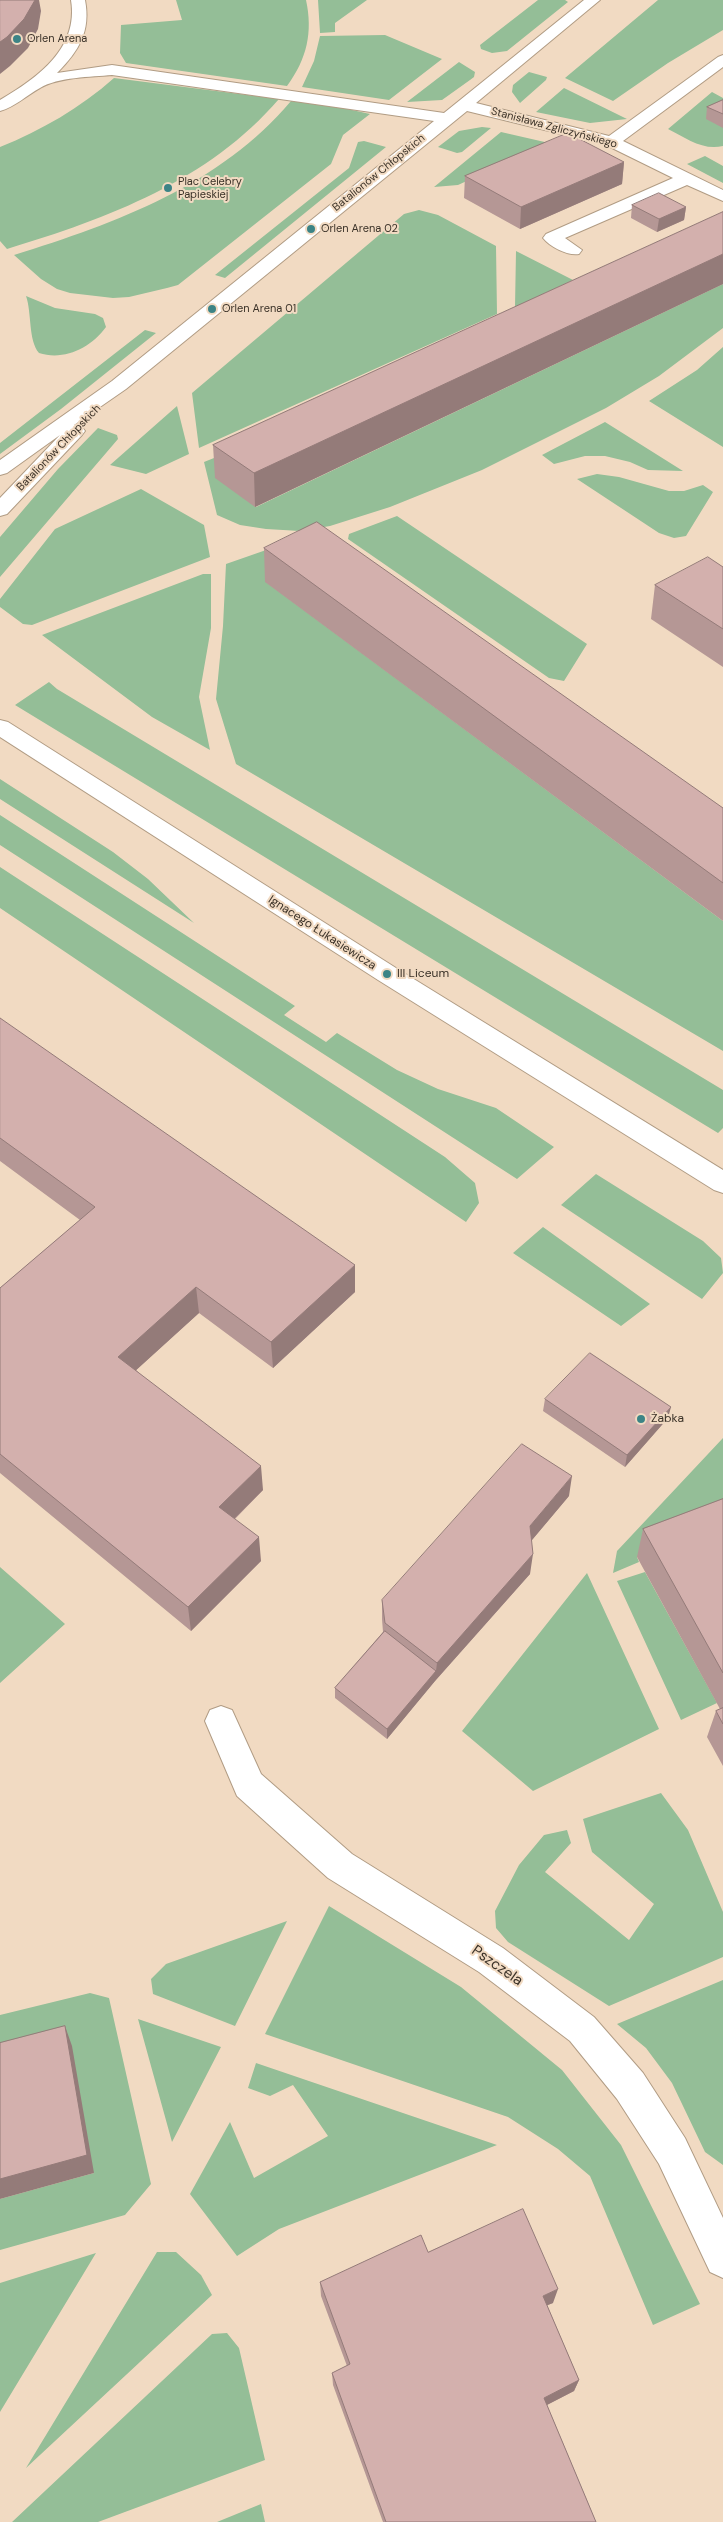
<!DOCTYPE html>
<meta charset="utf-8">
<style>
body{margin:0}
canvas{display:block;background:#f1dac2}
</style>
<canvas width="723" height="2522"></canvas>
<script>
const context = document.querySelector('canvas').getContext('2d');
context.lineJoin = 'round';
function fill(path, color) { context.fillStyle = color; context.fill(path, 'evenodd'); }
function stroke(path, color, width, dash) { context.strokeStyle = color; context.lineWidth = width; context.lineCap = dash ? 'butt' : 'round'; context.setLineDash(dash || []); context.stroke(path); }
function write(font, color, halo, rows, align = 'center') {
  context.font = font + ' "DM Sans",sans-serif'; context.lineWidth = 4; context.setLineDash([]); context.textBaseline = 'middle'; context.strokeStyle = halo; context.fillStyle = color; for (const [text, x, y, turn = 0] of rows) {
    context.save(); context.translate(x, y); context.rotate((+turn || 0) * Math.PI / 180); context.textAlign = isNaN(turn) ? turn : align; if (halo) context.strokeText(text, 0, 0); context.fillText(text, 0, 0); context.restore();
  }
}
fill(new Path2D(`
 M 176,0 L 306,0 C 313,32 307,59 287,86 L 126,63 L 120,53 L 121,25 L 182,20 Z
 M 318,0 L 367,0 L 335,23 L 335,32 L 320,33 Z
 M 538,0 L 565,0 L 568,2 L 507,51 L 492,53 L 481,49 L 480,45 Z
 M 658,0 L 723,0 L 723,30 L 668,63 L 613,101 L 565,78 Z
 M 385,35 L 442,59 L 389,100 L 302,87 L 314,61 L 320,36 Z
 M 459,62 L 475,72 L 474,77 L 470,80 L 442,100 L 407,102 Z
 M 529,72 L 547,77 L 546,80 L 520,103 L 512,92 L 513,85 Z
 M 114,78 L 279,99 C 208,181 109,218 7,249 L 0,241 L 0,147 C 42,130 80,108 114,78 Z
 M 564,88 L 627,119 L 590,123 L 536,112 Z
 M 712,92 L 723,98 L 723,146 C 703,151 686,138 668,129 Z
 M 291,101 L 334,106 L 370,114 L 343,135 L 331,164 L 178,285 L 167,288 L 129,297 L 113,298 L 70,293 L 57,289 L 41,279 L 14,255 C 117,223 220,185 291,101 Z
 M 482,127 L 491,128 L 462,152 L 457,153 L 438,147 L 459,131 Z
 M 501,132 L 549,143 L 458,185 L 434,187 Z
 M 364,141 L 386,147 L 225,278 L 215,275 L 349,168 L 358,142 Z
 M 705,156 L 723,166 L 723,183 L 687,164 Z
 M 419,210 L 438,215 L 496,246 L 497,314 L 199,448 L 192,393 L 404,214 Z
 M 516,251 L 573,280 L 515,307 Z
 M 723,284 L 723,328 L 659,376 L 606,408 L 482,470 L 390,507 L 330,526 L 300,531 L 266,529 L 240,525 L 217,515 L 204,462 L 214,458 L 256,507 Z
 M 26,296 L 55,308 L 95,314 L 103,318 L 106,327 C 91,348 64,361 39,353 C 28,340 32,313 26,296 Z
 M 145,330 L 156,333 L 61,409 L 0,454 L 0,443 Z
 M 723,347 L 723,447 L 649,401 L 697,370 Z
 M 177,406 L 189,454 L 146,474 L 110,465 Z
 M 605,422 L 683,471 L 648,470 L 630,462 L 605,456 L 585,456 L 554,464 L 542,455 Z
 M 98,428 L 117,435 L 118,439 L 0,577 L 0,537 L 58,469 Z
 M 597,474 L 619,477 L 669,491 L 684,491 L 703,485 L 713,492 L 686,536 L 674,538 L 659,533 L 577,479 Z
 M 141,489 L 204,525 L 210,557 L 32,625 L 23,624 L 0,607 L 0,599 L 55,529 Z
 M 397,516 L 587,644 L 564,681 L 549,678 L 348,539 L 349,534 Z
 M 289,542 L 266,582 L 723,921 L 723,1051 L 236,764 L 216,699 L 223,626 L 226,564 Z
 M 203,574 L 211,574 L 211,628 L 199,697 L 210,750 L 152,717 L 42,635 Z
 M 49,682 L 57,689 L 723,1090 L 723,1128 L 718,1133 L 15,705 Z
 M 0,779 L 113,852 L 148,879 L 194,923 L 0,799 Z
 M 0,815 L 295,1006 L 284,1015 L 326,1042 L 337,1033 L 397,1070 L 438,1089 L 496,1108 L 554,1147 L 517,1179 L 0,845 Z
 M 0,867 L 445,1157 L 475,1183 L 479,1203 L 466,1222 L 0,908 Z
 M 596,1174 L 703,1241 L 721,1258 L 723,1273 L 702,1299 L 561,1205 Z
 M 543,1227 L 650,1304 L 621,1326 L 513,1253 Z
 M 723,1438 L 723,1525 L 637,1557 L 639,1562 L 613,1573 L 617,1551 Z
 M 0,1567 L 65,1624 L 0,1683 Z
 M 645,1572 L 717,1703 L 681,1720 L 617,1581 Z
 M 587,1573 L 659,1729 L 533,1791 L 462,1731 Z
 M 661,1793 L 688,1830 L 723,1912 L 723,1957 L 609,2006 L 508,1942 L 496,1928 L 495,1911 L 519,1865 L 544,1835 L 567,1830 L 571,1843 L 545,1872 L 629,1940 L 654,1904 L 592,1852 L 583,1819 Z
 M 329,1906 L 461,1987 L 562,2070 L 621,2145 L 700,2304 L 653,2325 L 590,2176 L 558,2149 L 508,2117 L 265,2034 Z
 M 287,1921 L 235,2026 L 153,1994 L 151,1979 L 166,1964 Z
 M 723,1980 L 723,2165 L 705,2152 L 672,2083 L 646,2048 L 617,2024 Z
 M 90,1993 L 109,1998 L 151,2184 L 125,2215 L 0,2250 L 0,2199 L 94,2173 L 0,2065 L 0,2015 Z
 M 138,2019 L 221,2047 L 172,2142 Z
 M 256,2063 L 497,2145 L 279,2229 L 237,2256 L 190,2194 L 230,2122 L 254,2178 L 328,2136 L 293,2085 L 270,2096 L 248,2088 Z
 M 157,2252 L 176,2252 L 201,2275 L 212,2295 L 26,2468 Z
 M 96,2253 L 0,2412 L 0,2283 Z
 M 227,2333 L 239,2348 L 265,2460 L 98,2522 L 12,2522 L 212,2334 Z
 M 261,2504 L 265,2522 L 217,2522 Z`), '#94be97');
const minor = new Path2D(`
 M 71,0 L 85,0 C 91,31 79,51 57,73 L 112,65 L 444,113 L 584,0 L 600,0 L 476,103 L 609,136 L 718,57 L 723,55 L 723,67 L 623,141 L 723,190 L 723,201 L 687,185 L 565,238 L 582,250 L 579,254 C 568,256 550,247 543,238 L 546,234 L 673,178 L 606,145 L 467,111 L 126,389 L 74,425 L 82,427 L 85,431 L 82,435 L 7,514 L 0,516 L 0,498 L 60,435 L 7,473 L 0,475 L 0,460 L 112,381 L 434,121 L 112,75 C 91,77 58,77 40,88 C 27,95 15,107 0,111 L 0,100 C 38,78 79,48 71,0 Z
 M 0,720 L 8,722 L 396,968 L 723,1170 L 723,1193 L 714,1190 L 378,980 L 0,737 Z
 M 221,1706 L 232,1710 L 261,1774 L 352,1854 L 503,1948 L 594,2017 L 643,2073 L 685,2138 L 723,2218 L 723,2278 L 710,2272 L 659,2164 L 617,2099 L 570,2041 L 479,1972 L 328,1878 L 237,1796 L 205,1721 L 210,1710 Z`);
stroke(minor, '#b19c84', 2);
fill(minor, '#fff');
fill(new Path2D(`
 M 723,100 L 723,128 L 706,119 L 707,107 Z
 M 624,162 L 622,184 L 520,229 L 464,198 L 465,176 Z
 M 632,205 L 686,207 L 684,220 L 657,232 L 631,218 Z
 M 723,212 L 723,284 L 255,507 L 215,478 L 213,445 Z
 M 264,548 L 723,808 L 723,921 L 265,582 Z
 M 723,567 L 723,667 L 651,619 L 655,585 Z
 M 0,1018 L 355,1292 L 273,1368 L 199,1313 L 136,1370 L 263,1490 L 235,1519 L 261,1561 L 191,1631 L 0,1473 L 0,1288 L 80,1220 L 0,1161 Z
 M 545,1399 L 668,1418 L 625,1467 L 543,1411 Z
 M 569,1496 L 531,1541 L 530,1574 L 435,1681 L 387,1739 L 335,1698 L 335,1688 L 383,1632 L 382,1619 L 382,1600 Z
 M 723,1499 L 723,1766 L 707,1737 L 716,1711 L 720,1709 L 637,1557 L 643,1529 Z
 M 428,2252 L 553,2303 L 547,2305 L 579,2380 L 574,2391 L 547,2405 L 596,2522 L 383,2522 L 333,2385 L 332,2373 L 347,2366 L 321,2296 L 320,2282 Z`), '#b59795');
fill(new Path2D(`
 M 35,0 L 39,0 L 41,11 L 38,29 L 28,48 L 10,66 L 0,74 L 0,42 Z
 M 624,162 L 622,184 L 520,229 L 521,207 Z
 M 686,207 L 684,220 L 657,232 L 659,219 Z
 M 723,254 L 723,284 L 255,507 L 254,473 Z
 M 355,1265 L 355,1292 L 273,1368 L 271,1342 Z
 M 196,1287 L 199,1313 L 122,1383 L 118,1357 Z
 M 671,1407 L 668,1418 L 625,1467 L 627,1455 Z
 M 261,1466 L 263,1490 L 222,1531 L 219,1507 Z
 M 572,1476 L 569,1496 L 527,1546 L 530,1526 Z
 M 259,1537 L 261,1561 L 191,1631 L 188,1607 Z
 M 533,1554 L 530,1574 L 435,1681 L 387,1739 L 387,1729 L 436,1671 L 437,1663 Z
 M 65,2026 L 72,2046 L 94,2173 L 0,2199 L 0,2179 Z
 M 558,2289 L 553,2303 L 538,2309 L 543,2296 Z
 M 579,2380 L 574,2391 L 539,2409 L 544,2398 Z`), '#947b79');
const building = new Path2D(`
 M 0,0 L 35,0 L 24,19 L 7,37 L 0,42 Z
 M 723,100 L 723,114 L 707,107 Z
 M 568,133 L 624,162 L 521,207 L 465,176 Z
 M 659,193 L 686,207 L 659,219 L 632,205 Z
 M 723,212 L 723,254 L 254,473 L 213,445 Z
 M 317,522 L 723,808 L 723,883 L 264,548 Z
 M 708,557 L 723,567 L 723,629 L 655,585 Z
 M 0,1018 L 355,1265 L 271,1342 L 196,1287 L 118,1357 L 261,1466 L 219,1507 L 259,1537 L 188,1607 L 0,1454 L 0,1288 L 95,1207 L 0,1138 Z
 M 590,1353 L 671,1407 L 627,1455 L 545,1399 Z
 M 522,1444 L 572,1476 L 530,1526 L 533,1554 L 437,1663 L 385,1623 L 382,1600 Z
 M 723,1499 L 723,1673 L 643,1529 Z
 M 385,1631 L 436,1671 L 387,1729 L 335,1688 Z
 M 723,1708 L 723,1724 L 716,1711 Z
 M 65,2026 L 87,2155 L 0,2179 L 0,2043 Z
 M 523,2209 L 558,2289 L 543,2296 L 579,2380 L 544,2398 L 596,2522 L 386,2522 L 332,2373 L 350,2364 L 320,2282 L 421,2235 L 428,2252 Z`);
fill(building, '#d3b0ad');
stroke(building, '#947b79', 1);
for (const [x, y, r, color] of [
 [17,39,5,"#3c8486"],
 [168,188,5,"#3c8486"],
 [311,229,5,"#3c8486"],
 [212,309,5,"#3c8486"],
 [387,974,5,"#3c8486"],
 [641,1419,5,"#3c8486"]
]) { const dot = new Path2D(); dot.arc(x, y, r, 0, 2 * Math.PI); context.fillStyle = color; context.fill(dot); stroke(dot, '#f1dac2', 2); }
write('11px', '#3b3228', '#f1dac2', [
 ["Orlen Arena",27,39],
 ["Plac Celebry",178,182],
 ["Papieskiej",178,195],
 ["Orlen Arena 02",321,229],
 ["Orlen Arena 01",222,309]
], 'left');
write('11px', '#3b3228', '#f1dac2', [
 ["Stanisława Zgliczyńskiego",554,128,15],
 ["Batalionów Chłopskich",379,173,-39],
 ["Batalionów Chłopskich",59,448,-46]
]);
write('12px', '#3b3228', '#f1dac2', [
 ["Ignacego Łukasiewicza",322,933,33]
]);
write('12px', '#3b3228', '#f1dac2', [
 ["III Liceum",397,974],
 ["Żabka",651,1419]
], 'left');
write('15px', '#3b3228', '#f1dac2', [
 ["Pszczela",497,1966,35]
]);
</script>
